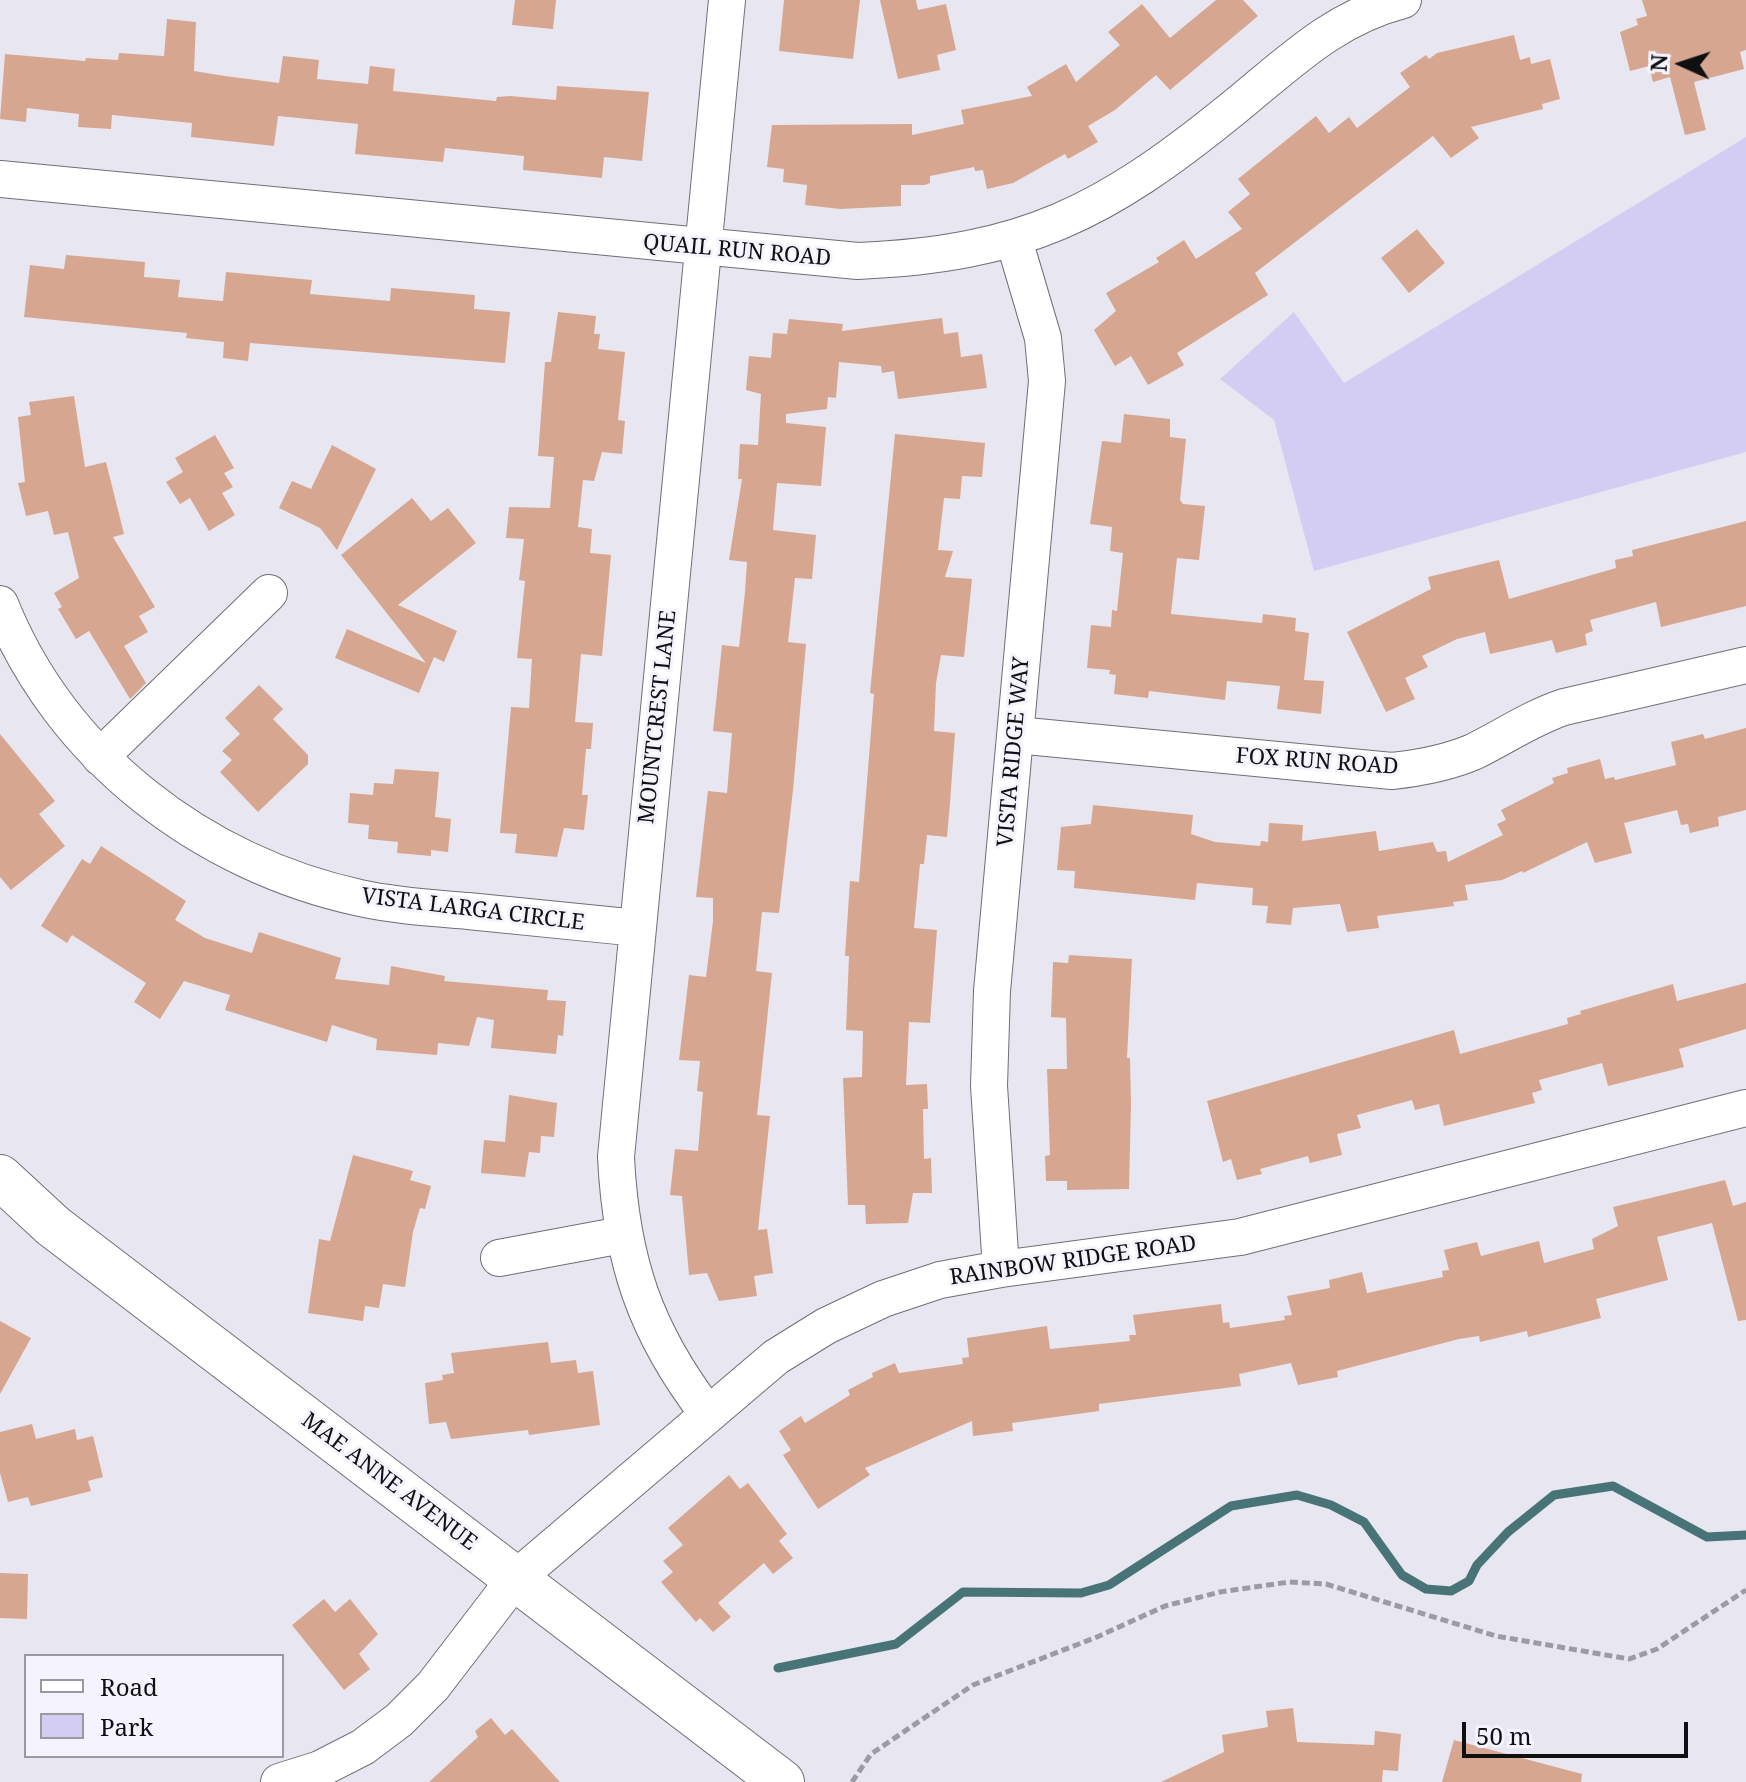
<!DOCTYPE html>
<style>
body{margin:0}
#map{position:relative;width:1746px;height:1782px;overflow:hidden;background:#e8e7f1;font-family:"Noto Serif",serif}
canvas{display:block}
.legend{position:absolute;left:24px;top:1654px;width:260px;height:104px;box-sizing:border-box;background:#f5f4fe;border:2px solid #9999a0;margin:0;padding:10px 14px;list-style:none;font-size:24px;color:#101013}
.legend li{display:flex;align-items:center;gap:16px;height:40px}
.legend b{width:40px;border:2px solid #9999a0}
.north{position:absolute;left:1642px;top:24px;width:80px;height:80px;-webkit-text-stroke:6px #f5f4fe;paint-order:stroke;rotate:273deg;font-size:22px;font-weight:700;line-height:32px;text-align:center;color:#101013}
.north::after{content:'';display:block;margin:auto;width:28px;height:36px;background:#101013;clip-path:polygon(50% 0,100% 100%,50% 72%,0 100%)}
.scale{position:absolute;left:1462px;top:1722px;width:226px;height:36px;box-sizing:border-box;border:4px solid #101013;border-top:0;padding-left:10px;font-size:24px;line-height:28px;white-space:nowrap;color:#101013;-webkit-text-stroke:6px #f5f4fe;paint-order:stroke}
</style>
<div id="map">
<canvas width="1746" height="1782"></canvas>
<ul class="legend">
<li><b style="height:10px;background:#fff"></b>Road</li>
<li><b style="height:22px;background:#d4cdf3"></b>Park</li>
</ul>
<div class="north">N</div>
<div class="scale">50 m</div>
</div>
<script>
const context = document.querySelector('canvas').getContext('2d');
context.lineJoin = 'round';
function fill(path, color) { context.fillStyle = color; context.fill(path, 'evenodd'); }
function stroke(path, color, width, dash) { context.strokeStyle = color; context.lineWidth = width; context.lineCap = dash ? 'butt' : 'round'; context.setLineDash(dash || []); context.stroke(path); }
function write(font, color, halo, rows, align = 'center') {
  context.font = font + ' "Noto Serif",serif'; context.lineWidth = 6; context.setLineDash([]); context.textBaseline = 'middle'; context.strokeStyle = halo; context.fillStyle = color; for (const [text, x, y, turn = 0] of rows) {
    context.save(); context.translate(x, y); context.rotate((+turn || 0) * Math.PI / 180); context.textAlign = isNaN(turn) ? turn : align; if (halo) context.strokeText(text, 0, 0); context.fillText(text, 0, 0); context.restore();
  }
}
fill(new Path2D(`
 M 1746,137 L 1746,452 L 1314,571 L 1274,420 L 1220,379 L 1294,312 L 1344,383 Z`), '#d4cdf3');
stroke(new Path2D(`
 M 778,1668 L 896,1644 L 963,1592 L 1081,1593 L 1109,1585 L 1231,1506 L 1297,1495 L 1331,1505 L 1364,1522 L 1402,1575 L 1426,1589 L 1451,1591 L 1469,1581 L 1477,1565 L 1508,1532 L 1554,1495 L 1613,1486 L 1707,1537 L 1746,1535`), '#487478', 9);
fill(new Path2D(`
 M 515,0 L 556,0 L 553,29 L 512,25 Z
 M 784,0 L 860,0 L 853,59 L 779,51 Z
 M 880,0 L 916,0 L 918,10 L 946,4 L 956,50 L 937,55 L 940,70 L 898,79 Z
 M 1216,0 L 1243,0 L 1258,16 L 1170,90 L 1156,75 L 1115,110 L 1088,126 L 1098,142 L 1068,159 L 1065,154 L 1013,183 L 987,189 L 983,170 L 975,171 L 974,167 L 930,176 L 930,183 L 925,185 L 901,185 L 901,206 L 840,209 L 805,205 L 807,185 L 783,182 L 784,169 L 767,167 L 772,125 L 912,124 L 912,135 L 964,124 L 961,110 L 1032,96 L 1027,87 L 1066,64 L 1076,82 L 1120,45 L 1108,32 L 1142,4 L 1170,38 Z
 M 1642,0 L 1746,0 L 1746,50 L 1740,52 L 1744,69 L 1694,82 L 1706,130 L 1685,135 L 1670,77 L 1653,82 L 1649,66 L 1630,71 L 1620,32 L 1638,25 L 1636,19 L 1647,16 Z
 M 167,19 L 196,22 L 194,71 L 225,76 L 279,83 L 283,56 L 319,60 L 317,79 L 368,84 L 370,66 L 395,69 L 393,91 L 496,101 L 497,97 L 510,96 L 556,100 L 557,86 L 649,92 L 642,161 L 604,157 L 602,178 L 523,170 L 524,156 L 445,148 L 443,162 L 355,154 L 358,124 L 278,116 L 274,146 L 191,137 L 192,123 L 112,115 L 111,129 L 78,127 L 79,114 L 27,108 L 26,122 L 0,119 L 5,54 L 85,61 L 86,58 L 118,60 L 119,53 L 164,56 Z
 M 1514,35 L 1520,60 L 1530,57 L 1531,64 L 1550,59 L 1560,99 L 1542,104 L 1543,109 L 1471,127 L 1479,138 L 1451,158 L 1433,136 L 1255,273 L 1268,295 L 1177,353 L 1184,365 L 1148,385 L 1131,356 L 1115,366 L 1094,330 L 1116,311 L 1106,293 L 1159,262 L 1156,258 L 1184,240 L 1196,259 L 1242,229 L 1228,212 L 1250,194 L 1238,179 L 1316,116 L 1329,133 L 1349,117 L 1357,128 L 1410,87 L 1400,73 L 1426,55 L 1429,59 L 1437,53 Z
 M 1417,229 L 1445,263 L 1409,293 L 1381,258 Z
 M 66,255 L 145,262 L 144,277 L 180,280 L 178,297 L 223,301 L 226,272 L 312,280 L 310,294 L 390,301 L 391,288 L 475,295 L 474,309 L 510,312 L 505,363 L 250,343 L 248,361 L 223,358 L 224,342 L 186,338 L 187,333 L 24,317 L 30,265 L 64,269 Z
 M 558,312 L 596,316 L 594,334 L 600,334 L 598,349 L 625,352 L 618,420 L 625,421 L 622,454 L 602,452 L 594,481 L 583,480 L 578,527 L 592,529 L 590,553 L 611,555 L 602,656 L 581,654 L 575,722 L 593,723 L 591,749 L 586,749 L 582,795 L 588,795 L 584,830 L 564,828 L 557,857 L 515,853 L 517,834 L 500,833 L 511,707 L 529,708 L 532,659 L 517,658 L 525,581 L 519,580 L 524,539 L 506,538 L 509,507 L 550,508 L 554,457 L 538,456 L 545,362 L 551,362 Z
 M 942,318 L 944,334 L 958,332 L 961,357 L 982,354 L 987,388 L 898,399 L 894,371 L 882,373 L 881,366 L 839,362 L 836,398 L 828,397 L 827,409 L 786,414 L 786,423 L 826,427 L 821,486 L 777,483 L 773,530 L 816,535 L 812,579 L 795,578 L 788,642 L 806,644 L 793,790 L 779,913 L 762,912 L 756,971 L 772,973 L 757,1115 L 770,1116 L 758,1230 L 767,1229 L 773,1273 L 754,1276 L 757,1296 L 719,1301 L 707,1273 L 689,1275 L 682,1196 L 670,1195 L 675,1149 L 698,1151 L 703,1092 L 697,1091 L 700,1061 L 679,1060 L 689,975 L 706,977 L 713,921 L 713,898 L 696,897 L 708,791 L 727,793 L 732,733 L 713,731 L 722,645 L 739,647 L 745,592 L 747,562 L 729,560 L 742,479 L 738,479 L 740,444 L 758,445 L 761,394 L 746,390 L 749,356 L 771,358 L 773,333 L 787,334 L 789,319 L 843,324 L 842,331 Z
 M 74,396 L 85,467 L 106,462 L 124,534 L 113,537 L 155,607 L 139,616 L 148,632 L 124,646 L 146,683 L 130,699 L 89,631 L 76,639 L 58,609 L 62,607 L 54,593 L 79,578 L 68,532 L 54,535 L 48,511 L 26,516 L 18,483 L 25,482 L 18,417 L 31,415 L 29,402 Z
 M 1124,414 L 1170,419 L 1170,437 L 1186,439 L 1180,500 L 1183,504 L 1205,506 L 1199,560 L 1177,558 L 1171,614 L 1262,623 L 1263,614 L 1296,618 L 1295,631 L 1309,633 L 1304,680 L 1324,681 L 1321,714 L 1277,709 L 1280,686 L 1227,681 L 1225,700 L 1149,691 L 1148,698 L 1114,694 L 1116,675 L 1109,674 L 1110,670 L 1087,668 L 1091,625 L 1111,627 L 1112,610 L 1117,611 L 1123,553 L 1110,551 L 1112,527 L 1090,524 L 1102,441 L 1121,443 Z
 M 895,434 L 985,443 L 982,477 L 962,476 L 960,499 L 944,498 L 938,550 L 953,551 L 945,577 L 972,579 L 964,657 L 941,655 L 936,683 L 934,731 L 955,733 L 950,803 L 947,837 L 927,835 L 924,864 L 920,864 L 914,928 L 937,930 L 930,1023 L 909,1022 L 906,1085 L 927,1084 L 928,1109 L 923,1109 L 924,1159 L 931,1158 L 932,1193 L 913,1193 L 908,1223 L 866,1224 L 865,1205 L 848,1205 L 843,1078 L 862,1077 L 863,1031 L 846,1030 L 849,956 L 845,956 L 850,881 L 859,882 L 874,694 L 870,693 Z
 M 215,435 L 234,468 L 224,473 L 233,487 L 222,493 L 235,515 L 209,531 L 190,498 L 180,504 L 166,482 L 183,472 L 175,458 Z
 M 332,445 L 376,469 L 337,550 L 320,528 L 279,508 L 292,481 L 311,489 Z
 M 412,498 L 431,521 L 448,508 L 476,543 L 398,605 L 457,631 L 444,662 L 434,657 L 419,693 L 335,658 L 347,629 L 426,663 L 341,555 Z
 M 1746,521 L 1746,606 L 1661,627 L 1656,602 L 1590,620 L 1593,631 L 1585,634 L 1587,645 L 1556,653 L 1552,640 L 1490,654 L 1485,632 L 1457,639 L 1422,656 L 1428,667 L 1405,678 L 1415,699 L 1386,712 L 1347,632 L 1431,589 L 1428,577 L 1499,560 L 1509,599 L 1616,568 L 1615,560 L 1633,556 L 1632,550 Z
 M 259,685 L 283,709 L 273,719 L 308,755 L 308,764 L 258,812 L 220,772 L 232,760 L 222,751 L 240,734 L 225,718 Z
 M 1746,728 L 1746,810 L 1718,817 L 1719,826 L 1690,833 L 1688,824 L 1681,825 L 1677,810 L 1624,823 L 1632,853 L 1595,863 L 1587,842 L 1523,873 L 1522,871 L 1502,880 L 1465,885 L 1468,900 L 1453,902 L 1454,906 L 1377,916 L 1379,928 L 1347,932 L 1340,904 L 1293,908 L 1291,925 L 1266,923 L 1268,906 L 1252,905 L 1253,888 L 1197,883 L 1195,900 L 1074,888 L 1075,871 L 1057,870 L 1061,827 L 1091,824 L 1093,805 L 1193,815 L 1191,834 L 1215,842 L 1260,846 L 1261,841 L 1268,842 L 1269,823 L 1303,825 L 1302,841 L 1376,831 L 1379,851 L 1433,842 L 1437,852 L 1446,851 L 1448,862 L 1503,835 L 1497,824 L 1506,820 L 1501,810 L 1554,783 L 1552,778 L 1568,773 L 1567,768 L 1600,759 L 1605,779 L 1614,777 L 1615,780 L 1676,765 L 1671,742 L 1703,734 L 1705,739 Z
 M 0,734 L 55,801 L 39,814 L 65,846 L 11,890 L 0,877 Z
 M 395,769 L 439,772 L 435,817 L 451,819 L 448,852 L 431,850 L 431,856 L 397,853 L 398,842 L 368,839 L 369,825 L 348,823 L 350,793 L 373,795 L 374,783 L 393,784 Z
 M 101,846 L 186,901 L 175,920 L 205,938 L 252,953 L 259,932 L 341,958 L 335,979 L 389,985 L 391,966 L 445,976 L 444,981 L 548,990 L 547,1000 L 566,1001 L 563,1036 L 558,1035 L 556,1054 L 491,1048 L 494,1020 L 477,1017 L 469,1046 L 438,1043 L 437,1055 L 376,1050 L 377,1039 L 332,1025 L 327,1042 L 225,1010 L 230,995 L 184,981 L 160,1019 L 134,1002 L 146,983 L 72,935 L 67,943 L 41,926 L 82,859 L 90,864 Z
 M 1069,955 L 1132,959 L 1127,1058 L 1130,1058 L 1131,1103 L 1129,1189 L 1067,1190 L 1067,1181 L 1046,1181 L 1045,1156 L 1050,1155 L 1047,1069 L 1067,1069 L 1066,1018 L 1051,1017 L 1053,962 L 1068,963 Z
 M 1746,983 L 1746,1029 L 1679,1049 L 1684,1067 L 1608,1086 L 1602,1063 L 1539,1080 L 1542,1090 L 1532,1093 L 1535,1103 L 1444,1126 L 1439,1104 L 1415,1110 L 1412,1100 L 1357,1115 L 1361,1128 L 1337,1134 L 1342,1155 L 1310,1163 L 1308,1156 L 1260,1169 L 1262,1174 L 1237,1180 L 1231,1159 L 1223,1162 L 1207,1101 L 1454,1030 L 1460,1054 L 1568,1024 L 1567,1018 L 1581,1014 L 1580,1011 L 1673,984 L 1677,1001 Z
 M 509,1095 L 557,1103 L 554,1137 L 541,1136 L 540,1153 L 529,1152 L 525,1177 L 481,1173 L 484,1140 L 505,1142 Z
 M 353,1155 L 413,1171 L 410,1180 L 431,1186 L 425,1209 L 420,1208 L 413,1232 L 405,1287 L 383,1284 L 379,1308 L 365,1306 L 363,1321 L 308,1313 L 319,1239 L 330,1241 Z
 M 1725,1180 L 1733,1206 L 1746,1202 L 1746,1320 L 1738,1321 L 1712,1223 L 1657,1237 L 1668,1280 L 1596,1299 L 1601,1318 L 1528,1337 L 1527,1331 L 1480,1342 L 1479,1336 L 1459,1339 L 1337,1371 L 1338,1377 L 1298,1385 L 1291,1363 L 1239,1374 L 1241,1386 L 1099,1404 L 1099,1411 L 1012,1423 L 1013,1431 L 973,1436 L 972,1421 L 865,1468 L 870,1475 L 818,1509 L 783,1455 L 791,1450 L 779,1431 L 801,1416 L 805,1423 L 850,1395 L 848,1390 L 873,1377 L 872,1373 L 895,1363 L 899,1373 L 963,1364 L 962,1358 L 969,1357 L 967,1338 L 1047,1326 L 1050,1349 L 1130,1341 L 1129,1335 L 1136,1335 L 1133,1315 L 1221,1304 L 1223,1323 L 1229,1322 L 1230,1328 L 1285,1320 L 1284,1316 L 1292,1315 L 1287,1296 L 1330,1288 L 1329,1280 L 1362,1272 L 1367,1293 L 1443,1277 L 1442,1271 L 1449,1270 L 1444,1250 L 1477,1242 L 1481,1256 L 1539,1241 L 1544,1263 L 1594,1249 L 1592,1239 L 1618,1226 L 1613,1207 Z
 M 0,1321 L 31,1338 L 0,1394 Z
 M 548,1342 L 551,1363 L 576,1360 L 578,1373 L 593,1371 L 600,1425 L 529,1435 L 528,1430 L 451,1439 L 446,1422 L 429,1424 L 425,1383 L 443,1380 L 442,1375 L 454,1373 L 451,1353 Z
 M 32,1424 L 36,1439 L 75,1429 L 77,1440 L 93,1436 L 103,1477 L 88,1481 L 91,1491 L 31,1506 L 28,1497 L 8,1502 L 0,1473 L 0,1432 Z
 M 729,1475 L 740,1489 L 748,1483 L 787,1534 L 779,1541 L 793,1558 L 773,1574 L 764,1563 L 718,1603 L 731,1617 L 713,1632 L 700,1618 L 696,1622 L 661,1582 L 673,1572 L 663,1561 L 683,1545 L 668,1528 Z
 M 0,1573 L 28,1574 L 27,1619 L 0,1618 Z
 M 324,1599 L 335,1612 L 350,1599 L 378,1634 L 359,1654 L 370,1669 L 344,1690 L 292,1625 Z
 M 1293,1708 L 1297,1742 L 1374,1745 L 1375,1731 L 1401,1734 L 1398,1771 L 1383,1770 L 1382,1782 L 1161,1782 L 1224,1752 L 1222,1735 L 1268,1727 L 1266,1711 Z
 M 491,1718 L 505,1735 L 512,1729 L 560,1782 L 429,1782 L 478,1737 L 475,1731 Z
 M 1454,1740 L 1582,1774 L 1581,1782 L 1442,1782 Z`), '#d7a690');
const minor = new Path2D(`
 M 0,179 L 858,261 C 1024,254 1104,213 1231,110 C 1287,65 1332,18 1403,0
 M 0,604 C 61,756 202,864 360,898 C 396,906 433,908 468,911 C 525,917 581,922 637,928
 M 1016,735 L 1392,771 C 1420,768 1447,763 1473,752 C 1504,737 1531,718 1564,707 L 1746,665
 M 100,757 L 269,593
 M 499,1258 L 622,1235
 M 1001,1269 L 989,1086 L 992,991 L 1047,381 L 1043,338 L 1014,240
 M 708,1414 C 645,1332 621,1260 616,1157 L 727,0
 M 279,1782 L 320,1769 L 363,1747 L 399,1720 L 433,1686 L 515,1579 L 776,1357 L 826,1326 L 883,1299 L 940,1280 L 1001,1269 L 1240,1237 L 1746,1108`);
const major = new Path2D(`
 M 0,1177 L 53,1226 L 782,1782`);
stroke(minor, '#706e77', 38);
stroke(major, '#706e77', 46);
stroke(new Path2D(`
 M 852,1782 L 871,1754 L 973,1685 L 1097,1637 L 1165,1606 L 1220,1592 L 1289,1582 L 1326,1584 L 1496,1636 L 1629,1659 L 1657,1649 L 1746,1590`), '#9c9ba3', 5, [8, 4]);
stroke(minor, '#fff', 36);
stroke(major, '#fff', 44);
write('22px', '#101013', '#f5f4fe', [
 ["QUAIL RUN ROAD",737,251,5],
 ["MOUNTCREST LANE",658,717,-84],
 ["VISTA RIDGE WAY",1014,752,-85],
 ["FOX RUN ROAD",1317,762,4],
 ["VISTA LARGA CIRCLE",473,910,7],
 ["RAINBOW RIDGE ROAD",1073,1261,-8],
 ["MAE ANNE AVENUE",389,1482,37]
]);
</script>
